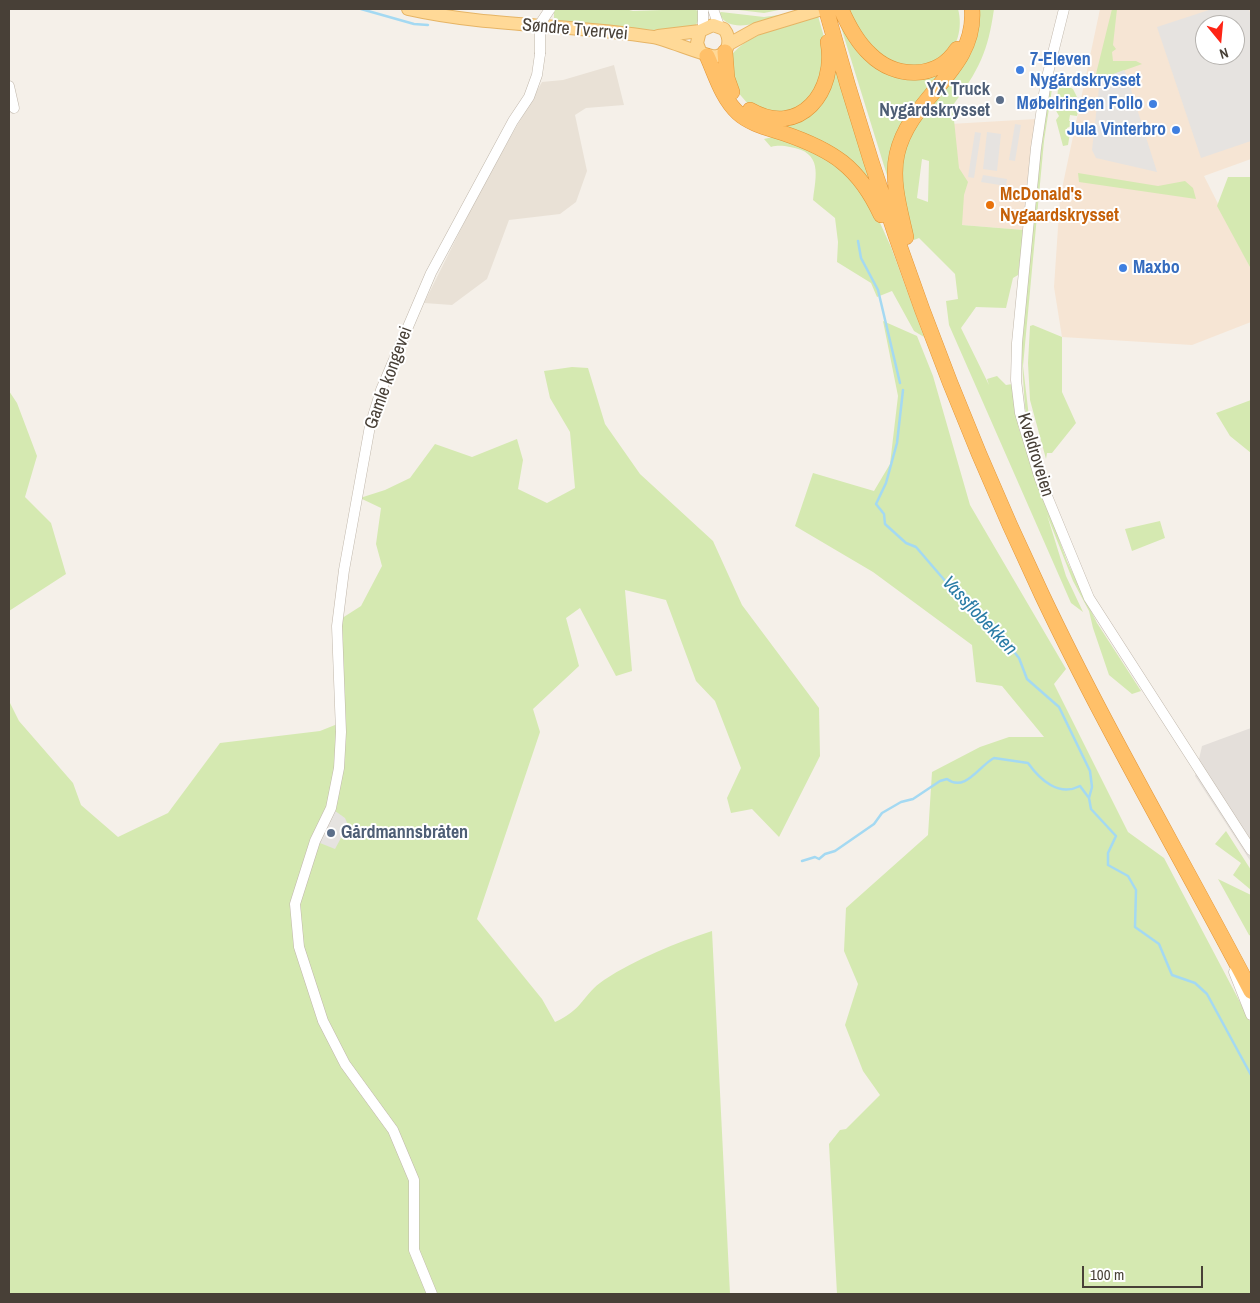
<!DOCTYPE html>
<meta charset="utf-8">
<style>
body{margin:0}
#map{position:relative;width:1260px;height:1303px;overflow:hidden;background:#f5f0e9;font-family:"Archivo Narrow",sans-serif}
canvas{display:block}
.frame{position:absolute;inset:0;border:10px solid #484037;pointer-events:none}
.north{position:absolute;left:1195px;top:15px;width:50px;height:50px;box-sizing:border-box;background:#fff;border:1px solid #b6b3af;border-radius:50%;rotate:163deg;font-size:14px;font-weight:700;line-height:20px;text-align:center;color:#484037}
.north::after{content:'';display:block;margin:auto;width:18px;height:22px;background:#fe2516;clip-path:polygon(50% 0,100% 100%,50% 72%,0 100%)}
.scale{position:absolute;left:1082px;top:1266px;width:121px;height:22px;box-sizing:border-box;border:2px solid #484037;border-top:0;padding-left:6px;font-size:15px;line-height:18px;white-space:nowrap;color:#484037;-webkit-text-stroke:4px #fff;paint-order:stroke}
</style>
<div id="map">
<canvas width="1260" height="1303"></canvas>
<div class="frame"></div>
<div class="north">N</div>
<div class="scale">100 m</div>
</div>
<script>
const context = document.querySelector('canvas').getContext('2d');
context.lineJoin = 'round';
function fill(path, color) { context.fillStyle = color; context.fill(path, 'evenodd'); }
function stroke(path, color, width, dash) { context.strokeStyle = color; context.lineWidth = width; context.lineCap = dash ? 'butt' : 'round'; context.setLineDash(dash || []); context.stroke(path); }
function write(font, color, halo, rows, align = 'center') {
  context.font = font + ' "Archivo Narrow",sans-serif'; context.lineWidth = 4; context.setLineDash([]); context.textBaseline = 'middle'; context.strokeStyle = halo; context.fillStyle = color; for (const [text, x, y, turn = 0] of rows) {
    context.save(); context.translate(x, y); context.rotate((+turn || 0) * Math.PI / 180); context.textAlign = isNaN(turn) ? turn : align; if (halo) context.strokeText(text, 0, 0); context.fillText(text, 0, 0); context.restore();
  }
}
fill(new Path2D(`
 M 614,65 L 624,105 L 586,108 L 575,115 L 587,171 L 576,202 L 560,214 L 509,220 L 487,279 L 452,305 L 424,303 L 482,187 L 542,82 L 563,80 Z`), '#e9e1d6');
fill(new Path2D(`
 M 1100,9 L 1251,9 L 1251,159 L 1204,176 L 1251,269 L 1251,322 L 1192,345 L 1062,337 L 1054,287 L 1060,198 ZM 1205,25 L 1235,25 L 1235,55 L 1205,55 Z
 M 1036,119 L 1024,230 L 962,225 L 950,124 Z`), '#f6e5d4');
fill(new Path2D(`
 M 1251,728 L 1251,862 L 1195,776 L 1202,746 Z`), '#e4dfda');
fill(new Path2D(`
 M 554,9 L 625,9 L 633,11 L 692,9 L 699,11 L 699,19 L 695,27 L 653,30 L 554,22 Z
 M 730,9 L 784,9 L 764,13 Z
 M 844,9 L 958,9 C 963,27 958,51 940,60 C 930,65 916,67 905,69 L 875,54 Z
 M 977,9 L 994,9 C 988,52 979,70 953,105 L 957,119 L 954,120 L 959,168 L 968,182 L 964,195 L 962,225 L 1024,230 L 1018,275 L 1013,278 L 1006,308 L 976,307 L 961,328 L 989,385 L 987,379 L 997,376 L 1006,385 L 1012,384 L 1019,429 L 1067,561 L 1097,623 L 1141,691 L 1132,694 L 1109,675 L 1093,628 L 1089,611 L 1073,581 L 1047,515 L 1066,576 L 1083,612 L 1071,603 L 949,325 L 946,301 L 958,299 L 955,274 L 919,238 L 914,240 C 903,204 892,160 914,125 C 931,99 962,77 974,46 C 978,35 977,21 977,9 ZM 922,159 L 929,161 L 928,202 L 917,198 Z
 M 1112,9 L 1117,9 L 1113,45 L 1116,49 L 1112,52 L 1113,61 L 1136,61 L 1142,64 L 1100,79 L 1095,78 Z
 M 836,11 L 885,70 L 947,66 L 932,88 L 890,185 Z
 M 721,12 L 764,17 L 786,14 C 767,20 729,37 719,13 Z
 M 818,16 L 824,37 L 820,86 L 798,109 L 776,115 L 748,104 L 736,90 L 730,57 C 748,32 790,24 818,16 Z
 M 833,57 L 882,207 L 859,170 L 770,127 L 799,120 Z
 M 1068,86 L 1073,89 L 1077,97 L 1073,97 L 1072,108 L 1075,108 L 1078,99 L 1080,103 L 1077,116 L 1070,115 L 1069,121 L 1075,121 L 1073,125 L 1067,128 L 1067,132 L 1070,133 L 1068,145 L 1063,146 L 1056,120 L 1059,116 L 1054,107 L 1057,104 L 1058,87 Z
 M 1049,89 L 1052,89 L 1044,141 L 1023,366 L 1029,417 L 1043,462 L 1036,451 L 1025,408 L 1021,347 L 1038,172 Z
 M 777,136 L 840,165 L 871,203 L 891,247 L 924,337 L 914,331 L 892,291 L 877,297 L 871,283 L 837,262 L 838,242 L 835,218 L 813,200 C 816,175 823,152 790,147 C 784,146 778,145 771,147 L 764,139 Z
 M 1078,173 L 1158,186 L 1185,181 L 1193,188 L 1196,199 L 1079,182 Z
 M 1228,177 L 1251,177 L 1251,269 L 1217,206 Z
 M 883,321 L 917,336 L 933,376 L 970,505 L 1066,669 L 1054,684 L 1128,832 L 1164,858 L 1251,1023 L 1251,1294 L 837,1294 L 829,1144 L 840,1130 L 846,1129 L 880,1095 L 863,1071 L 845,1025 L 858,984 L 844,951 L 846,908 L 928,835 L 932,772 L 980,747 L 1009,737 L 1044,737 L 1002,686 L 976,682 L 972,645 L 873,572 L 795,526 L 813,473 L 874,491 L 890,464 L 898,396 Z
 M 1033,325 L 1062,337 L 1062,392 L 1076,423 L 1052,453 L 1047,453 L 1046,459 L 1030,400 L 1028,363 L 1030,326 Z
 M 572,367 L 588,368 L 605,424 L 640,474 L 713,541 L 742,605 L 819,708 L 820,756 L 779,837 L 752,809 L 731,813 L 727,798 L 741,768 L 715,701 L 696,681 L 666,600 L 625,590 L 632,671 L 616,676 L 580,608 L 566,618 L 579,666 L 533,709 L 540,732 L 477,919 L 542,999 L 555,1022 C 583,1010 583,994 604,980 C 636,959 675,943 712,931 L 730,1294 L 9,1294 L 9,701 L 19,721 L 73,783 L 81,805 L 118,837 L 168,813 L 220,743 L 320,731 L 345,721 L 336,622 L 361,606 L 382,566 L 376,544 L 381,508 L 360,498 L 385,490 L 410,478 L 435,444 L 472,457 L 517,439 L 523,460 L 518,489 L 547,503 L 575,488 L 570,432 L 550,398 L 544,371 Z
 M 9,391 L 17,403 L 37,456 L 25,497 L 51,523 L 66,574 L 9,611 Z
 M 1251,400 L 1251,453 L 1230,436 L 1216,413 Z
 M 1160,521 L 1165,538 L 1132,551 L 1125,529 Z
 M 1226,831 L 1251,870 L 1251,890 L 1233,875 L 1241,863 L 1215,844 Z
 M 1218,879 L 1251,895 L 1251,936 L 1249,935 Z`), '#d5e9b1');
fill(new Path2D(`
 M 1212,9 L 1249,9 L 1251,16 L 1251,141 L 1201,158 L 1157,27 ZM 1205,25 L 1235,25 L 1235,55 L 1205,55 Z
 M 1124,70 L 1126,74 L 1157,172 L 1096,158 L 1092,150 L 1100,79 Z
 M 1015,124 L 1021,125 L 1015,161 L 1009,160 Z
 M 975,132 L 981,133 L 974,178 L 968,177 Z
 M 987,132 L 1001,134 L 997,171 L 983,169 Z
 M 983,175 L 1007,179 L 1006,186 L 981,182 Z
 M 331,808 L 345,818 L 348,825 L 335,849 L 315,841 Z`), '#e6e3e0');
stroke(new Path2D(`
 M 361,9 L 414,24 L 428,25
 M 858,241 L 861,258 L 878,290 L 900,383
 M 903,390 L 897,443 L 886,483 L 876,504 L 884,514 L 885,524 L 906,543 L 916,547 L 971,611 L 995,629 L 1011,648 L 1019,658 L 1027,679 L 1059,707 L 1090,771 L 1092,787 L 1089,798 L 1091,809 L 1116,836 L 1108,853 L 1108,865 L 1128,876 L 1136,890 L 1135,927 L 1159,944 L 1172,975 L 1195,983 L 1207,994 L 1251,1075
 M 802,861 L 815,857 L 819,859 L 825,854 L 835,851 L 874,824 L 882,813 L 901,802 L 913,799 L 940,781 L 947,779 C 965,793 980,765 994,758 L 1028,763 C 1040,780 1059,797 1080,786 L 1089,798`), '#a4d9f2', 2.5);
const minor = new Path2D(`
 M 703,9 L 703,28
 M 713,9 L 719,26
 M 1064,9 L 1046,81 L 1036,148 L 1017,343 L 1016,380 L 1020,413 L 1040,479 L 1089,598 L 1251,850
 M 9,86 L 14,108
 M 1234,972 L 1251,1015
 M 432,1294 L 414,1250 L 414,1180 L 393,1130 L 345,1064 L 323,1021 L 299,947 L 295,904 L 315,841 L 331,808 L 339,768 L 341,732 L 337,626 L 344,570 L 370,426 L 381,390 L 431,273 L 513,121 L 529,97 L 537,75 L 540,54`);
const major = new Path2D(`
 M 408,9 C 488,27 571,24 653,37 C 666,39 710,58 717,56 C 730,53 731,38 724,29 L 713,25 L 700,31 L 697,43 L 700,51
 M 658,36 L 700,31
 M 729,44 L 756,29 L 822,9`);
const highway = new Path2D(`
 M 826,9 C 881,210 953,407 1042,595 C 1106,730 1182,859 1251,991
 M 841,9 C 848,25 857,42 870,54 C 895,79 937,80 957,49
 M 725,52 L 727,78 L 732,92
 M 707,56 C 716,76 722,98 738,113 C 750,124 768,128 783,133 C 833,150 859,167 881,215
 M 750,110 C 800,139 837,91 828,42
 M 906,237 C 900,210 891,181 897,154 C 910,96 977,71 972,9`);
stroke(minor, '#c0b7ab', 11);
stroke(major, '#e6b465', 14);
stroke(highway, '#e19436', 16);
stroke(minor, '#fff', 10);
stroke(major, '#ffd997', 12);
stroke(highway, '#ffc069', 15);
const minorBridge = new Path2D(`
 M 540,54 L 540,24 L 550,9`);
stroke(minorBridge, '#c0b7ab', 11, []);
stroke(minorBridge, '#fff', 10);
for (const [x, y, r, color] of [
 [1020,70,5,"#3f7fe0"],
 [1000,100,5,"#5c6f8a"],
 [1153,104,5,"#3f7fe0"],
 [1176,130,5,"#3f7fe0"],
 [990,205,5,"#e8710a"],
 [1123,268,5,"#3f7fe0"],
 [331,833,5,"#5c6f8a"]
]) { const dot = new Path2D(); dot.arc(x, y, r, 0, 2 * Math.PI); context.fillStyle = color; context.fill(dot); stroke(dot, '#fff', 2); }
write('18px', '#484037', '#fff', [
 ["Søndre Tverrvei",575,30,5],
 ["Gamle kongevei",389,378,-70],
 ["Kveldroveien",1035,455,73]
]);
write('bold 18px', '#366cbe', '#fff', [
 ["7-Eleven",1030,60],
 ["Nygårdskrysset",1030,81],
 ["Møbelringen Follo",1143,104,"right"],
 ["Jula Vinterbro",1166,130,"right"],
 ["Maxbo",1133,268]
], 'left');
write('bold 18px', '#4e5e75', '#fff', [
 ["YX Truck",990,90],
 ["Nygårdskrysset",990,111],
 ["Gårdmannsbråten",341,833,"left"]
], 'right');
write('bold 18px', '#c56008', '#fff', [
 ["McDonald's",1000,195],
 ["Nygaardskrysset",1000,216]
], 'left');
write('italic 19px', '#2a7ca6', '#fff', [
 ["Vassflobekken",979,616,47]
]);
</script>
